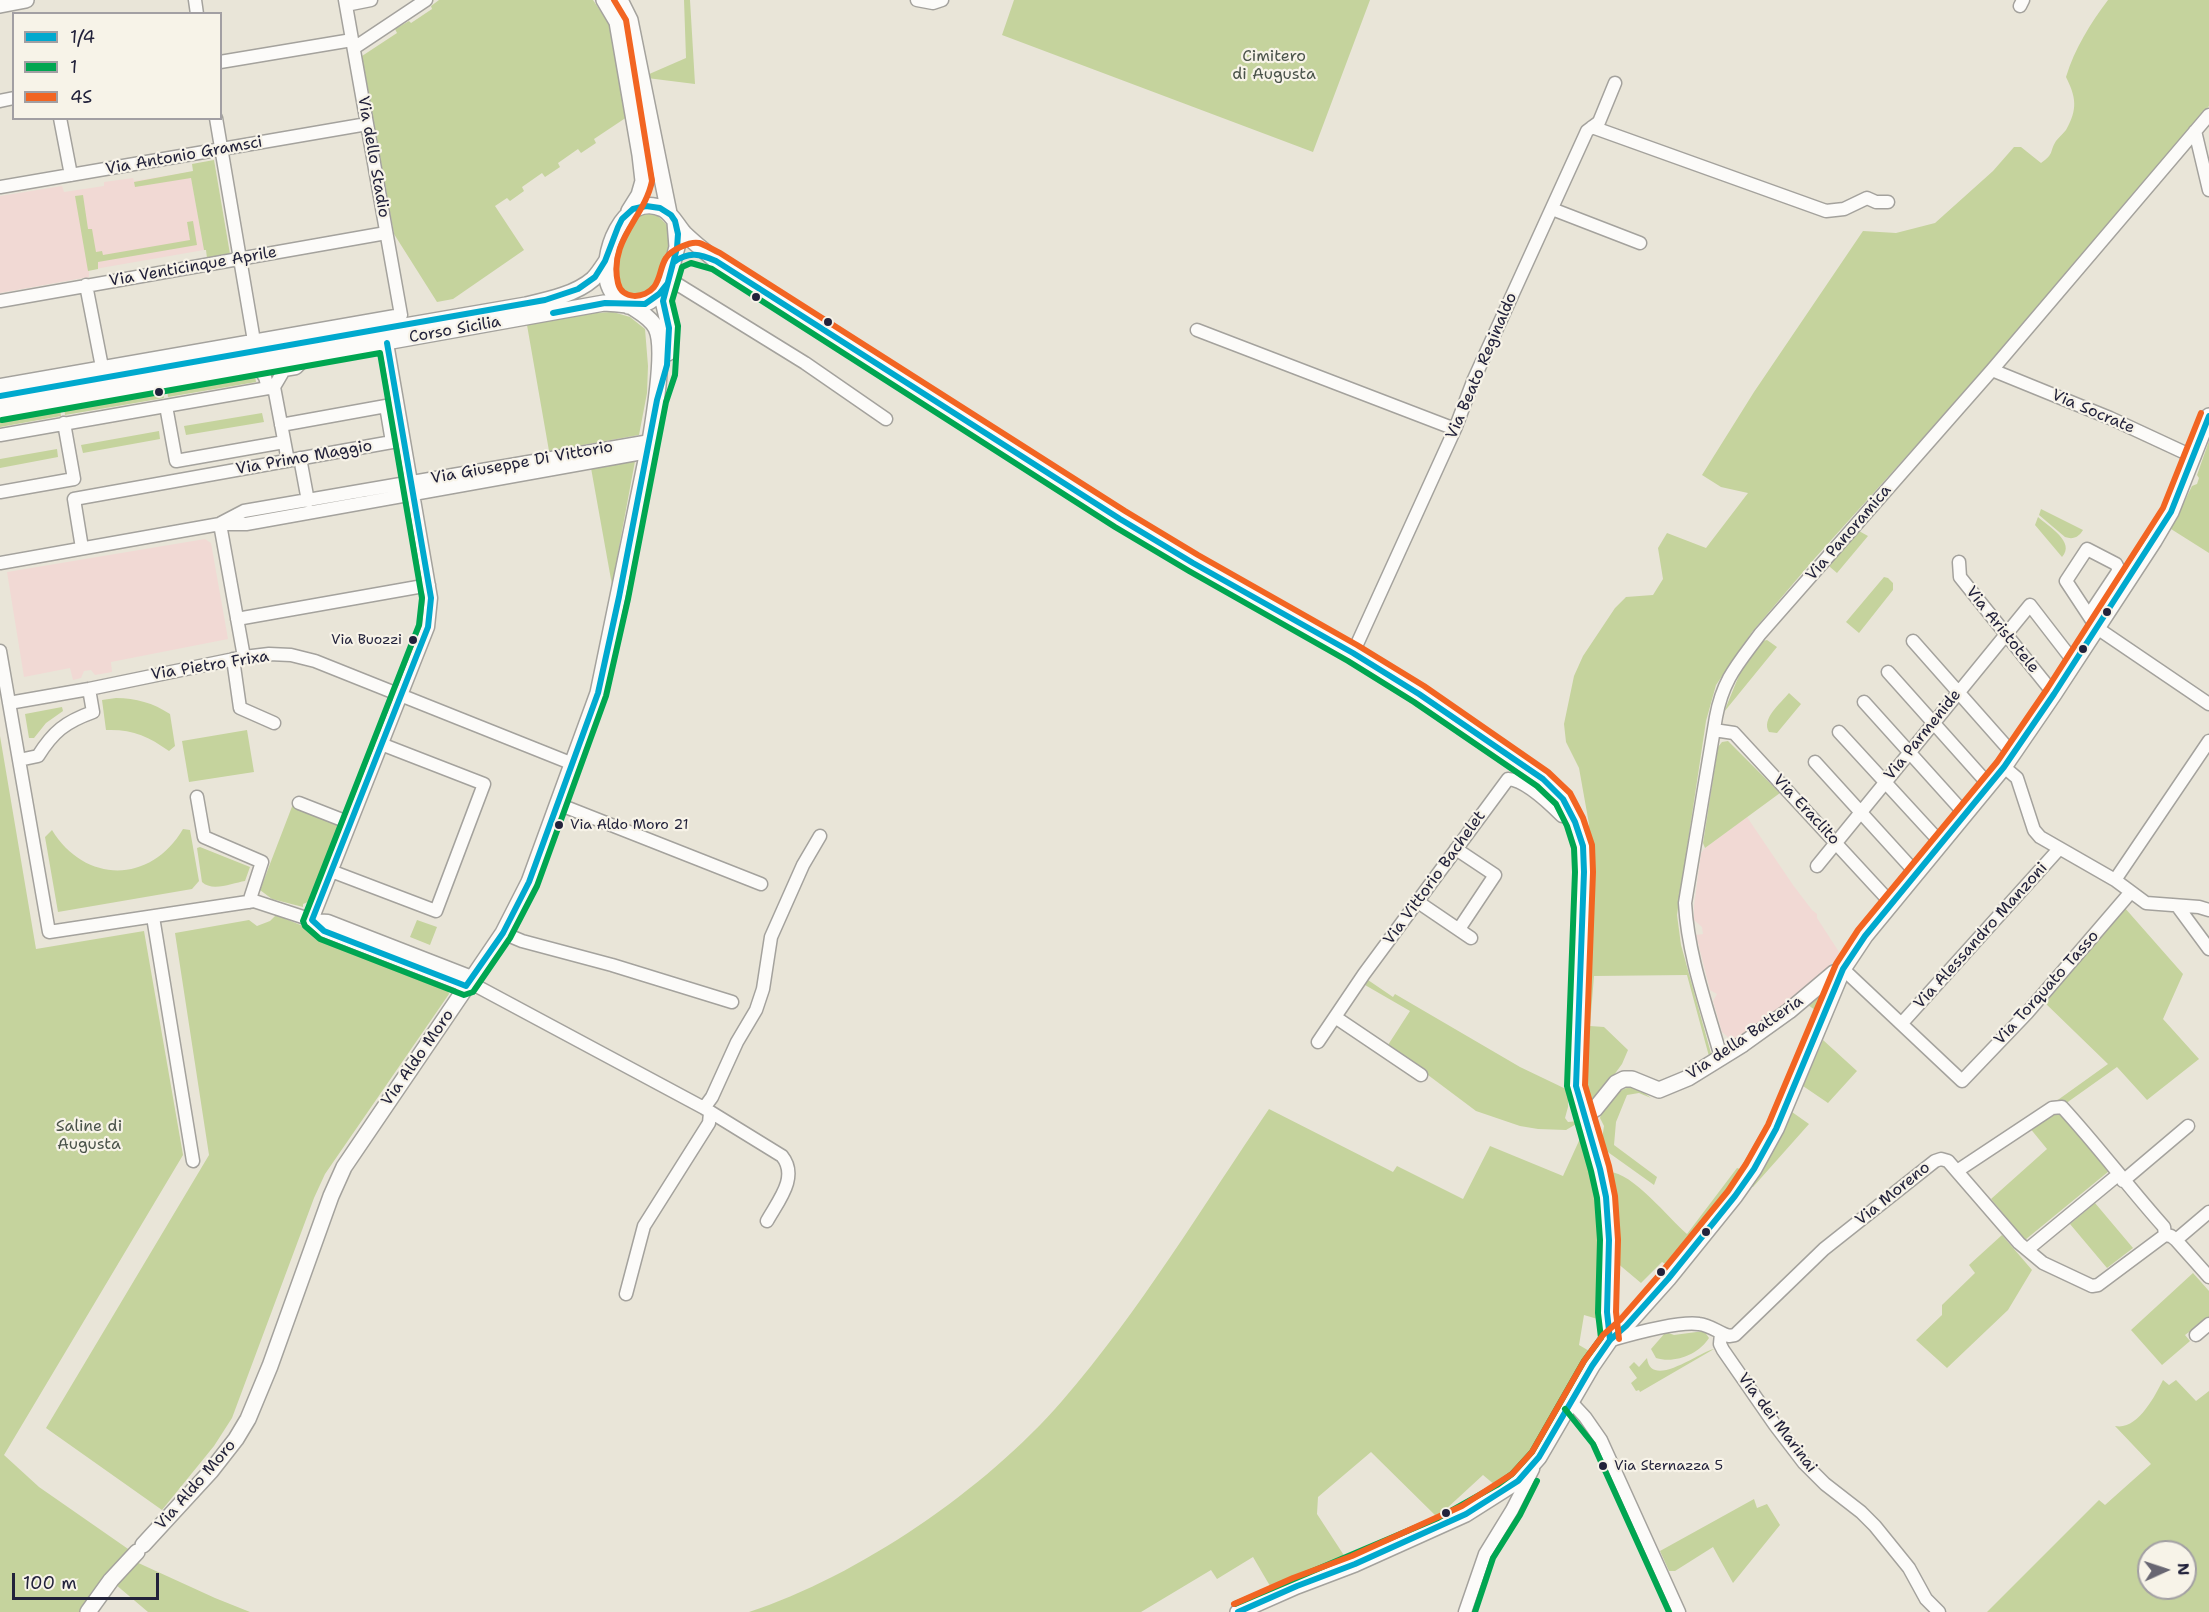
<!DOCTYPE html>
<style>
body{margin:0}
#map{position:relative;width:2209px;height:1612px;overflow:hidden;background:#e9e5d8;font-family:"Shantell Sans",sans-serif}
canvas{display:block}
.legend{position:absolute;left:12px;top:12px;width:210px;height:108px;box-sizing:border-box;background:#f7f3e8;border:2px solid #a29fa3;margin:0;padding:8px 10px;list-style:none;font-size:18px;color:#22223b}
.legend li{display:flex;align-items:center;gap:12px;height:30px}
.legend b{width:30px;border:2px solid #a29fa3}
.north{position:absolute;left:2137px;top:1540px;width:60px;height:60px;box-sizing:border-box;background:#f7f3e8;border:2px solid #a29fa3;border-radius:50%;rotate:87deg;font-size:16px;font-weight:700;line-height:24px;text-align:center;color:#22223b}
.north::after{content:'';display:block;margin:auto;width:21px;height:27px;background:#686672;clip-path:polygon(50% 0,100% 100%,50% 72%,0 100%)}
.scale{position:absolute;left:12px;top:1573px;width:147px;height:27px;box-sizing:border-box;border:3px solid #22223b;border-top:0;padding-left:8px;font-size:18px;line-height:21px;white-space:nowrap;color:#22223b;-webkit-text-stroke:4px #f7f3e8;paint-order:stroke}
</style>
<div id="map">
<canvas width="2209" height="1612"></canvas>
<ul class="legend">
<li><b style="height:8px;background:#00a9ce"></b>1/4</li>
<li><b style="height:8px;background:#00a651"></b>1</li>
<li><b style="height:8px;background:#f26522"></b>4S</li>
</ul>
<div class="north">N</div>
<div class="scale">100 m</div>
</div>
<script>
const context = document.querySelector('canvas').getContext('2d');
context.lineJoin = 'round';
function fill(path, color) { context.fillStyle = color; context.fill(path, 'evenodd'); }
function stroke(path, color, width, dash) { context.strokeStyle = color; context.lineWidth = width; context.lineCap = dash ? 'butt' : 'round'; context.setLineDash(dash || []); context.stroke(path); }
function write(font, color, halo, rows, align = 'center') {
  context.font = font + ' "Shantell Sans",sans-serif'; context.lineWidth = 4.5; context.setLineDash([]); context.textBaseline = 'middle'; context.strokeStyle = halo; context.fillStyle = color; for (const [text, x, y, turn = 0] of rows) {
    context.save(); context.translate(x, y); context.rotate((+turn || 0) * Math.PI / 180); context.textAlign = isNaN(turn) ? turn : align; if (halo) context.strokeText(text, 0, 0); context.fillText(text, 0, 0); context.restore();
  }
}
fill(new Path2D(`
 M 190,172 L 204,250 L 89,270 L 89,277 L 0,293 L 0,196 L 62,186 L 64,192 L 104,186 L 104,182 L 133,178 L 134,181 Z
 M 205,539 L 211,543 L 228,639 L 111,662 L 112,672 L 95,675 L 91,670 L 84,671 L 81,678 L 73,680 L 70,668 L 24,677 L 7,572 Z
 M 1747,817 L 1793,885 L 1812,910 L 1817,914 L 1817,918 L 1841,955 L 1795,997 L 1759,1025 L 1735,1038 L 1729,1038 L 1722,1032 L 1713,1001 L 1717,994 L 1710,990 L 1696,935 L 1703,934 L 1702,927 L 1694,920 L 1694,906 L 1701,853 L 1705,848 Z`), '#f1d9d4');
fill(new Path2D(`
 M 439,0 L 593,0 L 612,28 L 627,117 L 594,139 L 596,143 L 581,153 L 578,149 L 558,163 L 560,167 L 545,177 L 542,173 L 522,187 L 524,191 L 510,201 L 507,198 L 495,206 L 524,250 L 453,299 L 437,302 L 394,234 L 362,56 L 397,33 L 395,29 L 409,21 L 411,23 L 432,9 L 431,6 Z
 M 684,0 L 690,0 L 695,84 L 647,78 L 647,75 L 686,58 Z
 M 1014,0 L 1370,0 L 1313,152 L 1002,35 Z
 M 2108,0 L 2209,0 L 2209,106 L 1975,380 L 1815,558 L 1752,632 L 1716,685 L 1706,721 L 1677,915 L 1681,945 L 1712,1057 L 1710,1060 L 1687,975 L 1594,976 L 1590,1026 L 1604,1027 L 1628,1050 L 1622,1064 L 1595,1101 L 1589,1104 L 1582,1083 L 1589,824 L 1579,768 L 1566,742 L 1564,724 L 1574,676 L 1583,656 L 1615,608 L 1626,597 L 1653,595 L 1663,579 L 1658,548 L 1667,533 L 1706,548 L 1748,493 L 1721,487 L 1702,475 L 1754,392 L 1863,231 L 1896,233 L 1935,223 L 1993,171 L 2014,147 L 2021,147 L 2041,163 C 2055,153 2049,152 2056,141 C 2059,137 2063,134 2066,130 C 2078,109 2076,97 2066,77 C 2075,48 2090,24 2108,0 Z
 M 214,160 L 230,254 L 207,258 L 206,250 L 204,250 L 191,178 L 135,187 L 134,182 L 193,171 L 192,164 Z
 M 83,195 L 88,229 L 92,229 L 96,252 L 102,251 L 103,255 L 190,240 L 187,222 L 193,221 L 197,245 L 98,262 L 98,269 L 88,271 L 75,196 Z
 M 646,213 L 658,216 L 667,225 C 672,254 666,293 632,299 C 625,296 619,292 615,284 C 608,271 621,227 633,218 C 636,216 642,214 646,213 Z
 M 613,312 L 630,317 L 645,329 L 648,366 L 647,393 L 639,435 L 549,451 L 527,325 L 594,313 Z
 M 255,375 L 256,382 L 168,397 L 167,390 Z
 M 162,391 L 164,398 L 65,415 L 64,408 Z
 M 60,409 L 61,416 L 0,427 L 0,419 Z
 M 262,413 L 264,422 L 186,435 L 184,426 Z
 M 159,431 L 160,439 L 83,453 L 81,445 Z
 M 2209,441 L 2209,553 L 2171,529 L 2192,486 L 2197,484 L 2199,478 L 2197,475 Z
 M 57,449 L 58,457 L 0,468 L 0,459 Z
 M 635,461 L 612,585 L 591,468 Z
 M 2041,509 L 2083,530 C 2079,537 2073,540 2065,537 L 2039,515 Z
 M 2038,517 C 2048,526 2076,542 2062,557 L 2035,525 Z
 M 1859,531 L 1868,536 L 1837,573 L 1830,567 L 1830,563 Z
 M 1884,577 L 1888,578 L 1893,583 L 1893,590 L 1859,633 L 1846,622 Z
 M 1767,640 L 1777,647 L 1724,712 L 1740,673 L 1763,641 Z
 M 1789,693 L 1801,704 L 1777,733 L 1769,732 C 1761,719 1780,704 1789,693 Z
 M 116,698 C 136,698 153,703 170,714 L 175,746 L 169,751 C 148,736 132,729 106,730 L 102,700 Z
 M 62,707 L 63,711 L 46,723 L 34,738 L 29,738 L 25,714 Z
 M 247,730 L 254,772 L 189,782 L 182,741 Z
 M 0,736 L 36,949 L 144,931 L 183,1155 L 4,1455 L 39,1487 L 131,1551 L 80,1612 L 0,1612 Z
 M 1728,741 L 1780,793 L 1705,848 L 1703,843 L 1718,747 L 1722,742 Z
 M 293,804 L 337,823 L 338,826 L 308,902 L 303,904 L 303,907 L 272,899 L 260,890 Z
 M 183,829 L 190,830 L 199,881 L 192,889 L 58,912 L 45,837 L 52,830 C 85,884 151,884 183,829 Z
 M 200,847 L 250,867 L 245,881 C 233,883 212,892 202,882 L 197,848 Z
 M 2124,907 L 2183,974 L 2163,1019 L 2199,1059 L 2147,1100 L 2117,1067 L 2065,1104 L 2055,1102 L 2108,1064 L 2043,1001 Z
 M 276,915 L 443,983 L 448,989 L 449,994 L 325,1174 L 314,1198 L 232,1418 L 214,1446 L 162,1510 L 46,1428 L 209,1155 L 175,933 L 249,920 L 257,926 L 270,921 Z
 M 417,920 L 437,927 L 430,945 L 410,937 Z
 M 1368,980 L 1393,997 L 1395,994 L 1520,1067 L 1568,1090 L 1568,1107 L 1565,1118 L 1568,1122 L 1578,1121 L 1578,1123 L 1566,1130 L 1538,1129 L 1520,1126 L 1476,1111 L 1388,1045 L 1410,1011 L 1365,985 Z
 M 1832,983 L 1761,1142 L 1731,1188 L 1669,1266 L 1662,1262 L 1641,1283 L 1616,1262 L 1614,1202 L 1608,1172 C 1632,1171 1669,1219 1687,1234 L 1737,1168 L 1740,1169 L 1766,1123 L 1815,1010 L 1808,1005 Z
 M 1823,1040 L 1857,1071 L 1828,1103 L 1803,1086 Z
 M 1629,1087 L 1637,1088 L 1651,1098 L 1639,1093 L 1627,1095 L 1616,1122 L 1614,1145 L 1657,1177 L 1654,1185 L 1605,1150 L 1601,1146 L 1604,1126 L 1600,1118 L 1601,1114 L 1615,1093 Z
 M 1269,1109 L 1393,1172 L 1397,1166 L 1463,1199 L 1490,1146 L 1563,1176 L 1583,1132 L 1587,1139 L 1603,1217 L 1601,1320 L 1584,1315 L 1579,1345 L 1591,1352 L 1552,1424 L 1545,1427 C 1531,1450 1519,1469 1496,1486 L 1483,1475 L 1445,1510 L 1445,1513 L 1439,1519 L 1371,1452 L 1318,1497 L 1317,1514 L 1347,1560 L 1273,1591 L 1253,1557 L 1217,1579 L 1211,1570 L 1141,1612 L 749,1612 C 859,1576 986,1489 1062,1401 C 1140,1311 1202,1207 1269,1109 Z
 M 2057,1110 L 2109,1167 L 2109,1171 L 2025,1240 L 1991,1199 L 2047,1149 L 2029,1127 Z
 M 1792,1112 L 1809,1124 L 1753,1187 L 1751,1186 L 1769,1159 Z
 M 2095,1203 L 2133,1248 L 2107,1268 L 2070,1224 Z
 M 2002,1235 L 2032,1270 L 2008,1310 L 1947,1368 L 1916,1340 L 1942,1315 L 1942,1305 L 1975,1273 L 1969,1265 Z
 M 2193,1273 L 2209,1291 L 2209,1317 L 2185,1335 L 2190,1341 L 2162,1365 L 2131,1330 Z
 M 1663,1331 L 1674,1335 L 1704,1331 L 1709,1338 C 1699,1354 1675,1364 1656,1358 L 1651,1349 L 1665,1333 Z
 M 1714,1349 L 1640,1392 L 1639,1390 L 1636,1391 L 1631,1383 L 1637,1378 L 1629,1367 L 1634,1362 L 1639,1367 L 1647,1358 C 1651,1390 1699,1352 1714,1349 Z
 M 2163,1380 L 2169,1385 L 2176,1380 L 2196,1401 L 2209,1391 L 2209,1612 L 1987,1612 L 2099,1500 L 2105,1505 L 2151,1464 L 2115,1426 C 2137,1431 2155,1396 2163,1380 ZM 2149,1552 L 2185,1552 L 2185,1588 L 2149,1588 Z
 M 1754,1499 L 1757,1508 L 1767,1504 L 1780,1525 L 1733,1583 L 1713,1547 L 1675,1571 L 1669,1571 L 1660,1551 Z
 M 134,1561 L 215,1598 L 250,1612 L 148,1612 L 115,1584 Z`), '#c5d39d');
const minor = new Path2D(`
 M 195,0 L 197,14
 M 917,0 L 933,3 L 942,0
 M 346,5 L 371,0
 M 2020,6 L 2023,0
 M 354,48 L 426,0
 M 220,62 L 352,40
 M 0,101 L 14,98
 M 60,118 L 71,175
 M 216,118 L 254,341
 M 1592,127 L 1826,211 L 1844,209 L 1867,198 L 1876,202 L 1888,202
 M 2195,131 L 2209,190
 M 0,187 L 367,124
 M 1552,209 L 1640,243
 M 669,279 L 805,363 L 886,419
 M 86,285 L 102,367
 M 0,301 L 386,233
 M 1197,330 L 1455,429
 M 257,366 L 265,377 L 268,388
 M 1992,370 L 2110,418 L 2194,457
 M 0,385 L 401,315 L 345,0
 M 274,387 L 288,461
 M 166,406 L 176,461 L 284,442
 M 0,435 L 274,387 L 284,370 L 296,368 L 307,357
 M 300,458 L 308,501
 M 0,492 L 74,479 L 64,423
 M 221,523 L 244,511 L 650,441
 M 220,524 L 244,657
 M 82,548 L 74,499 L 392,442 L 386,406 L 281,425
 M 1959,562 L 1960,577 L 2054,694
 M 0,563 L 220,524 L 246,524 L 648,452
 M 2089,615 L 2119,570 L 2116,564 L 2087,549 L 2066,581 L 2097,628 L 2209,704
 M 237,619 L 429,585
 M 1913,641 L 2013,754
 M 0,651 L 49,932 L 254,901 L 312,920 L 328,921 L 472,977
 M 1353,653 L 1455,429 L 1474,379 L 1587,131 L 1599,122 L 1615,83
 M 233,659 L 240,708 L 274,723
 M 1888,672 L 1989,785
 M 1864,702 L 1965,814
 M 9,703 L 89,689 L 244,657 L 269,654 L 291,655 L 315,661 L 573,764
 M 1714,730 L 1734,733 L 1891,903
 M 1839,732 L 1941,843
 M 19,760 L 38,756 C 53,732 65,722 93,712 L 89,689
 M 1815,762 L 1916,873
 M 2004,767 L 2017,778 L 2034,830 L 2040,837 L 2115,880 L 2146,903 L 2199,907 L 2209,910
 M 197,797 L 204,837 L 262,862 L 249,902
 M 299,803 L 350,823
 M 558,804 L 761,884
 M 1456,849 L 1495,875 L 1459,929
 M 1817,866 L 2030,605 L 2074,662
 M 331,871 L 436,911 L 484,784 L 381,744
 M 2115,880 L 2209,741
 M 1418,902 L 1471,938
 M 2178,907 L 2209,949
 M 153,917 L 193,1161
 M 312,920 L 428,627 L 431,598 L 387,343
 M 312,920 L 324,931 L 466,986
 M 503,933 L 522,941 L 612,965 L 732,1002
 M 1843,969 L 1962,1081 L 2027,1013 L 2130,893
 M 469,982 L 704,1108 L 782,1156 C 799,1177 778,1201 767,1221
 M 1335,1017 L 1421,1075
 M 1902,1023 L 2059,849
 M 1318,1042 L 1364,974 L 1508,779 C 1525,780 1550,804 1562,816 L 1572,816
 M 1721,1057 C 1707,1007 1688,956 1685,903 L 1716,717 C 1723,679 1738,664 1760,634 L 1992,370 L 2209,115
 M 704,1108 L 712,1097 L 737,1042 L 756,1010 L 763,989 L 771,937 L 803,865 L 820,836
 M 1957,1171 L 2052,1108 L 2062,1107 C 2098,1146 2129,1188 2164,1227 L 2165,1235
 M 2123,1181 L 2188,1126
 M 2176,1240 L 2209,1212
 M 2028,1249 L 2119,1174
 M 626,1294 L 644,1226 L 709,1123 L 710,1113
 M 1721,1333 L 1720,1344 L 1723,1350 L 1775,1425 L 1804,1463 L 1825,1484 L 1861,1512 L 1875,1526 L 1909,1568 L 1926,1599 L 1939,1612
 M 2196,1335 L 2209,1324
 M 1611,1340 C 1632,1334 1680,1321 1699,1324 C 1710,1325 1719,1333 1729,1336 L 1735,1335 L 1824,1249 L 1935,1161 L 1941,1159 L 1948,1161 L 2019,1243 L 2043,1263 L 2092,1286 L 2098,1285 L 2165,1235 L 2171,1236 L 2176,1240 L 2209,1277
 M 1572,1403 L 1585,1417 L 1601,1440 L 1679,1612
 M 1465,1612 L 1485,1554 L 1512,1510 L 1533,1469`);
const major = new Path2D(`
 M 604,0 L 617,22 L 640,155 L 643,181 L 639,195 L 629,211
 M 620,0 L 630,20 L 669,213
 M 0,5 L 26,0
 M 628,306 C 620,300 612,295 609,286 C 598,257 623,190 663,209 C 672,214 677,225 684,233 C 694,243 705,251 716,261 L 1120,519 L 1193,563 L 1353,653 L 1419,694 L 1543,779 L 1563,799 L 1575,822 L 1583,846 L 1584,872 L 1576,1086 C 1583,1124 1601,1159 1606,1197 C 1609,1220 1609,1243 1608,1266 C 1608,1291 1605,1315 1610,1340
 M 668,353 L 669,326 L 663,301 L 677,247 L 675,222
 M 0,396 L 526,305 C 548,300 576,294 593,279 C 598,274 603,266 607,260
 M 0,411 L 604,303 C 634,304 647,313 667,284
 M 1584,1116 L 1595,1109 L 1616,1083 L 1624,1079 L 1632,1079 L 1659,1090 L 1688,1078 L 1743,1044 L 1789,1011 L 1834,973 L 1843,969
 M 143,1545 L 211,1471 L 236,1439 L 248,1419 L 270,1366 L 331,1196 L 344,1167 L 503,933 L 529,882 L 598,693 L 650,441 C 654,417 666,348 656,328 C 651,318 641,313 632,307
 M 88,1612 L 111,1580 L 137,1552
 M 1238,1612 L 1297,1586 L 1355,1564 L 1466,1514 L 1518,1481 L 1539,1457 L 1592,1366 L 1610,1340 L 1626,1326 L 1668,1279 L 1735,1196 L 1754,1169 L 1776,1129 L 1843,969 L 1865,936 L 2004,767 L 2054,694 L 2154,541 L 2171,512 L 2209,416`);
stroke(minor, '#a4a29d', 15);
stroke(major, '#a4a29d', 18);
stroke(minor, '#fcfbf9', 12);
stroke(major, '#fcfbf9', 15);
stroke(new Path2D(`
 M 674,262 C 689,251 700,254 716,261 L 1120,519 L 1193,563 L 1353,653 L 1419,694 L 1543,779 L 1563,799 L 1575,822 L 1583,846 L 1584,872 L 1576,1086 L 1600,1169 L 1606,1197 L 1609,1240 L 1607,1312 L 1610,1340
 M 553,313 L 605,303 L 645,304 L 659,294 L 667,284
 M 0,396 L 545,300 L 578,289 L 595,277 L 605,261 L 618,227 L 622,219 L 633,209 L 646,206 L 660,208 L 671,215 L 675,221 L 678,234 L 677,248 L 663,301 L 669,328 L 667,365 L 657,400 L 619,597 L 598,693 L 529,882 L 503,933 L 466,986 L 324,931 L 312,920 L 428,627 L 431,598 L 387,343
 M 1238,1612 L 1297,1586 L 1355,1564 L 1466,1514 L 1518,1481 L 1539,1457 L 1592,1366 L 1610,1340 L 1626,1326 L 1668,1279 L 1735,1196 L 1754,1169 L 1776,1129 L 1843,969 L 1865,936 L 2004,767 L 2054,694 L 2171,512 L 2209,416`), '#00a9ce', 6);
stroke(new Path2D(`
 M 2,420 L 380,353 L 422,598 L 419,625 L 303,921 L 305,926 L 320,939 L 464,995 L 473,992 L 510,938 L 537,886 L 606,696 L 628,599 L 666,402 L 675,375 L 678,326 L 672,301 L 682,267 L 691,263 L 712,269 L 1115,527 L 1189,571 L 1348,661 L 1414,702 L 1537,786 L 1556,804 L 1567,826 L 1574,848 L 1575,872 L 1567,1086 L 1591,1171 L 1597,1198 L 1600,1240 L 1598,1313 L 1601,1338 L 1584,1361 L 1532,1452 L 1512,1474 L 1497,1485 L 1438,1518 L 1235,1604
 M 1565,1409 L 1593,1444 L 1669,1612
 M 1475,1612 L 1493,1558 L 1520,1515 L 1537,1481`), '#00a651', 6);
stroke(new Path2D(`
 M 614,0 L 626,20 L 652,181 C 645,217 608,241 618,283 C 622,300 644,299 654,287 C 661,278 660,267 666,258 C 671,250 690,241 699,243 C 706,245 713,250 720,253 L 1125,511 L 1198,555 L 1357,645 L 1424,686 L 1548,772 L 1570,793 L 1583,818 L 1592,845 L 1593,872 L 1585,1085 L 1609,1166 L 1615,1196 L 1618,1240 L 1616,1312 L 1619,1339
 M 1234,1604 L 1293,1578 L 1352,1556 L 1462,1506 L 1512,1474 L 1532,1452 L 1584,1361 L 1603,1335 L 1620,1320 L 1661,1273 L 1728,1191 L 1746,1164 L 1768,1125 L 1836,964 L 1858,930 L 1997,762 L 2047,689 L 2163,508 L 2201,413`), '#f26522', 6);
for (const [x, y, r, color] of [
 [756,297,5,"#22223b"],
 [828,322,5,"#22223b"],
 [159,392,5,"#22223b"],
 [2107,612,5,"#22223b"],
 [413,640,5,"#22223b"],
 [2083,649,5,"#22223b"],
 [559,825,5,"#22223b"],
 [1706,1232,5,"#22223b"],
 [1661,1272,5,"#22223b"],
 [1603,1466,5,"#22223b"],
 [1446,1513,5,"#22223b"]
]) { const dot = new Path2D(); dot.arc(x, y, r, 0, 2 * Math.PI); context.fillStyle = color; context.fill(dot); stroke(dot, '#f7f3e8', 2); }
write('14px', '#22223b', '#f7f3e8', [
 ["Via Buozzi",402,640,"right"],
 ["Via Aldo Moro 21",570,825],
 ["Via Sternazza 5",1614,1466]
], 'left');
write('16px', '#4a534a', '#f7f3e8', [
 ["Cimitero",1274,57],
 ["di Augusta",1274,75],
 ["Saline di",89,1127],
 ["Augusta",89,1145]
]);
write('16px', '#22223b', '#f7f3e8', [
 ["Via Antonio Gramsci",184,156,-10],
 ["Via dello Stadio",373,157,80],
 ["Via Venticinque Aprile",193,267,-10],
 ["Corso Sicilia",455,330,-10],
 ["Via Beato Reginaldo",1482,366,-67],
 ["Via Socrate",2093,412,23],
 ["Via Primo Maggio",304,458,-10],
 ["Via Giuseppe Di Vittorio",522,463,-10],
 ["Via Panoramica",1849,533,-49],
 ["Via Aristotele",2002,630,51],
 ["Via Pietro Frixa",210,666,-9],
 ["Via Parmenide",1923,735,-51],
 ["Via Eraclito",1806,810,47],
 ["Via Vittorio Bachelet",1435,878,-54],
 ["Via Alessandro Manzoni",1981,936,-48],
 ["Via Torquato Tasso",2047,988,-48],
 ["Via della Batteria",1745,1038,-34],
 ["Via Aldo Moro",418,1058,-55],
 ["Via Moreno",1893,1194,-39],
 ["Via dei Marinai",1777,1423,53],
 ["Via Aldo Moro",196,1485,-49]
]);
</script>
